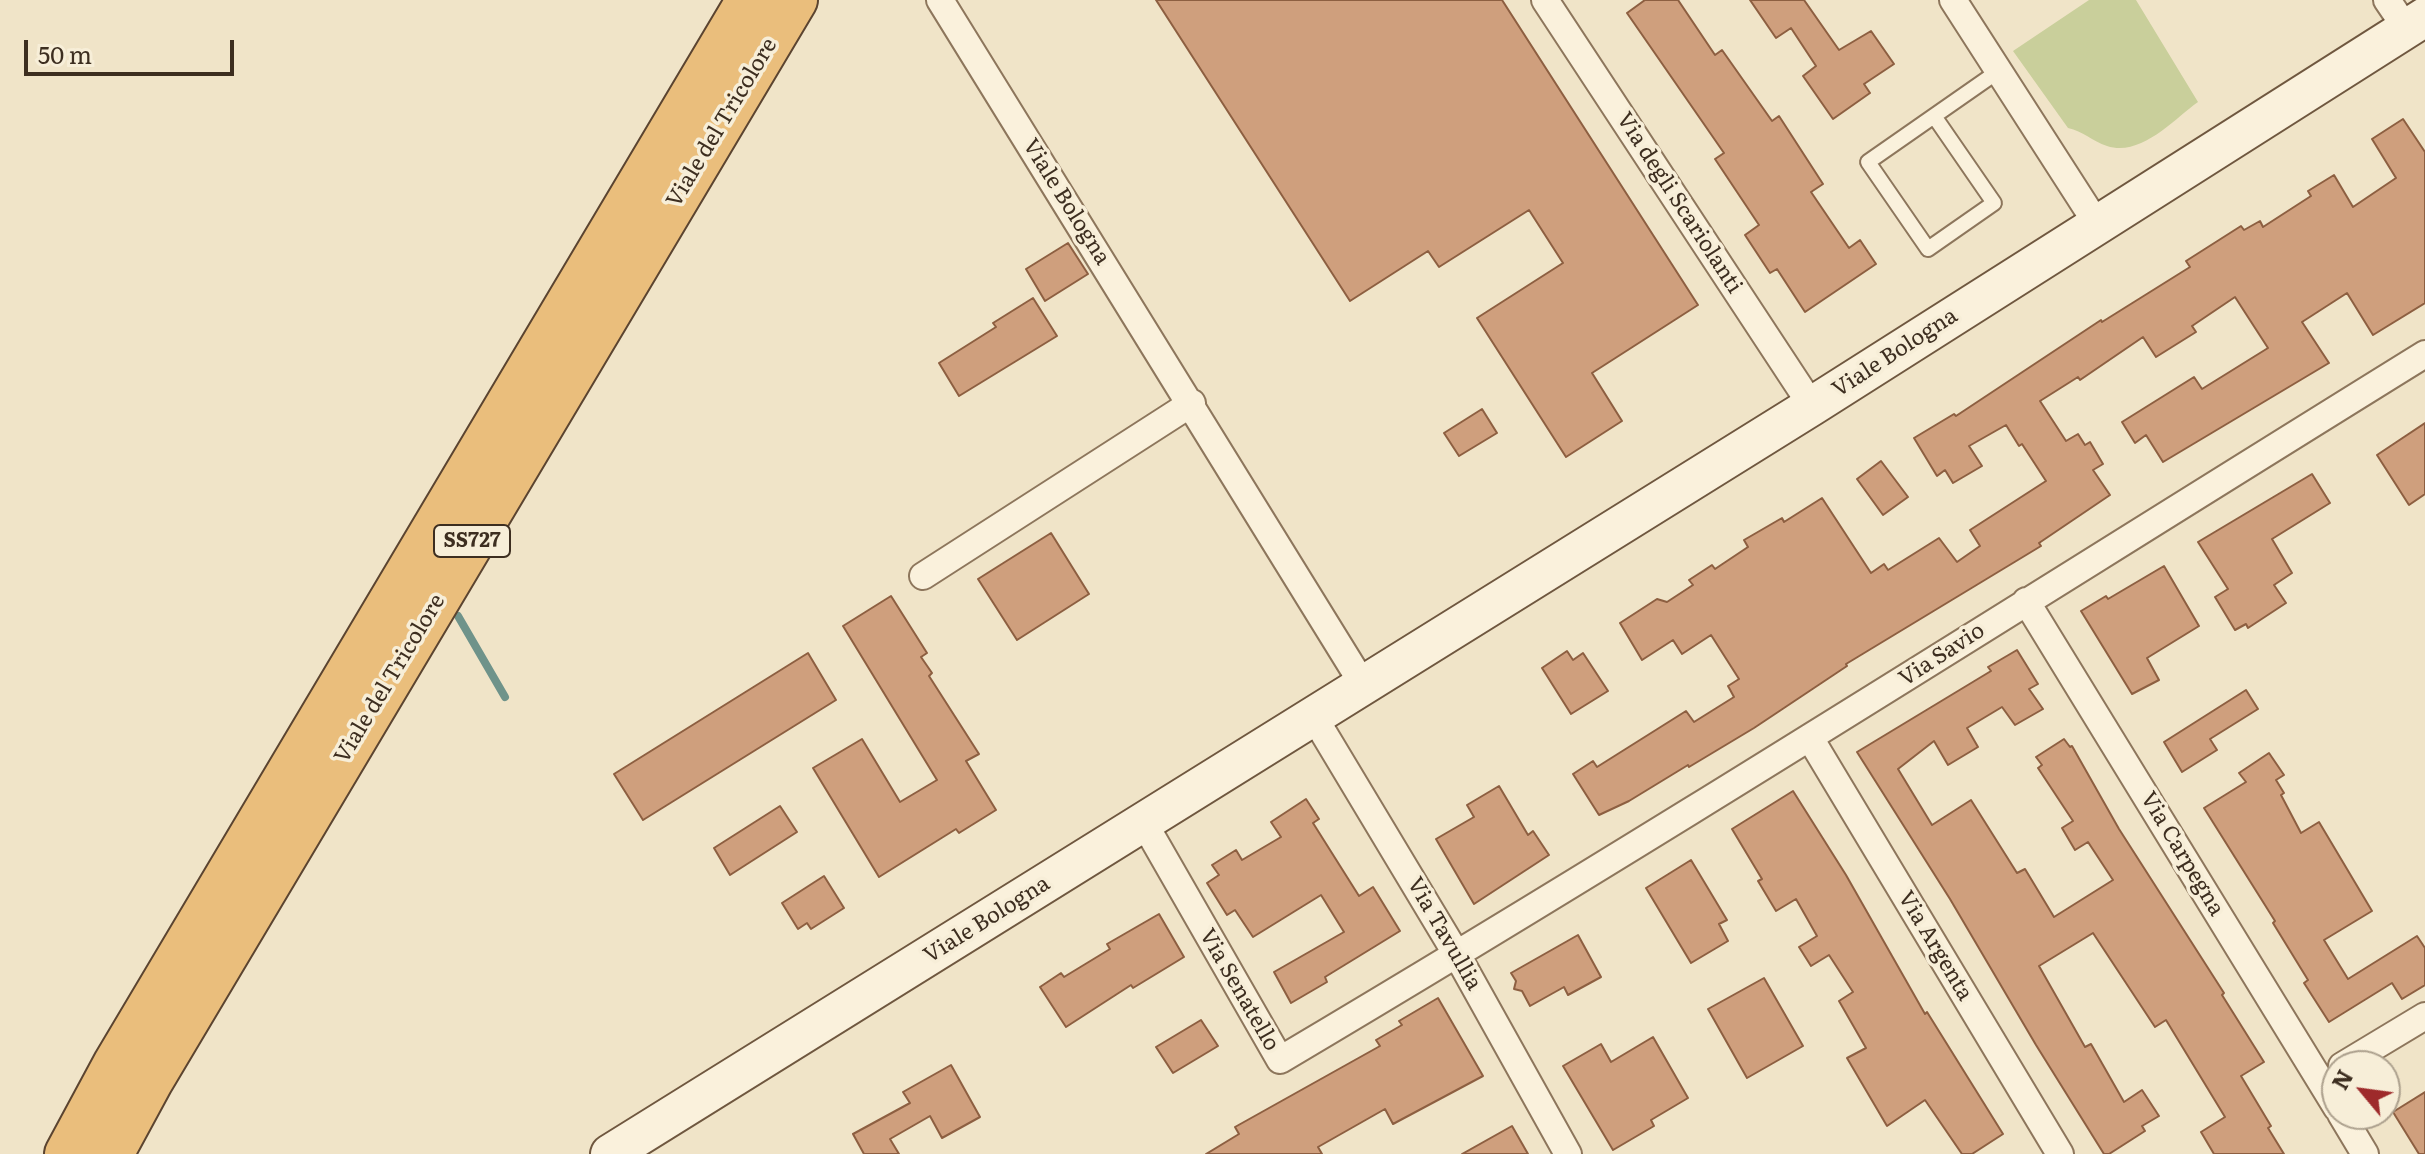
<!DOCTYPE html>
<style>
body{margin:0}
#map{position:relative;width:2425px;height:1154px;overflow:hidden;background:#f0e4c8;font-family:Literata,serif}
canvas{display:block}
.north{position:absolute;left:2321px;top:1050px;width:80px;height:80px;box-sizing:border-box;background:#f7eed8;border:2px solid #ada18e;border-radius:50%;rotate:299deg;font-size:22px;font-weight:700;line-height:32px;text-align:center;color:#3d2e20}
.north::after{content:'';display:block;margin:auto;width:28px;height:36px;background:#9e2a2b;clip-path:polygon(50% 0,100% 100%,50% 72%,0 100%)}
.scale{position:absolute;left:24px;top:40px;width:210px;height:36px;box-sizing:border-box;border:4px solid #3d2e20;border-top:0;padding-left:10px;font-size:24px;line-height:28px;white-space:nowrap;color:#3d2e20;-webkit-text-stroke:6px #f7eed8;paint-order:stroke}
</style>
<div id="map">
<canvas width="2425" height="1154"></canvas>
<div class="north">N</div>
<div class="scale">50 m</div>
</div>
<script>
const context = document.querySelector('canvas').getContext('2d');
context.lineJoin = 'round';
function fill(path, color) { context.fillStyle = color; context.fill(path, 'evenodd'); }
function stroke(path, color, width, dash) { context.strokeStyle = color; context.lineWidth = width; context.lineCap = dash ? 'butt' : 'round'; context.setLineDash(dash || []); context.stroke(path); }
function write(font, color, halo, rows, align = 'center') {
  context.font = font + ' Literata,serif'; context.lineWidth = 7; context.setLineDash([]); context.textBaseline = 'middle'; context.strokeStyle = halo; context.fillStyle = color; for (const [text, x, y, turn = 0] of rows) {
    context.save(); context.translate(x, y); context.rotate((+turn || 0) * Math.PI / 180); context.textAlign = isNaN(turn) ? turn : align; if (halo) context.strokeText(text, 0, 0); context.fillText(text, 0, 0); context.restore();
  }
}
fill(new Path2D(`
 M 2089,0 L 2136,0 L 2198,102 C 2173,120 2141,157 2107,146 C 2092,141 2083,131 2068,128 L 2013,51 Z`), '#c9cf9b');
stroke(new Path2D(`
 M 458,616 L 505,697`), '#6f938a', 8);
const building = new Path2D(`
 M 1156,0 L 1502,0 L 1698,305 L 1592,373 L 1622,421 L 1566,457 L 1477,318 L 1563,263 L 1529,210 L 1439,267 L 1428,251 L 1350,301 Z
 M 1645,0 L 1678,0 L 1715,55 L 1722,50 L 1772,121 L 1779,116 L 1823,184 L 1811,192 L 1849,248 L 1860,240 L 1876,264 L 1805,312 L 1777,269 L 1770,273 L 1745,235 L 1759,225 L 1715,159 L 1724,153 L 1627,13 Z
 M 1750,0 L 1804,0 L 1839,50 L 1871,31 L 1894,64 L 1864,84 L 1870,93 L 1833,119 L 1803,76 L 1816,66 L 1791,28 L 1776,38 Z
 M 2403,119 L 2425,152 L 2425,303 L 2373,335 L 2347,293 L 2302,322 L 2329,363 L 2163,462 L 2146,435 L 2135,443 L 2122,422 L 2194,377 L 2202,389 L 2268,348 L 2235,297 L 2192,326 L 2196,332 L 2156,357 L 2143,337 L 2080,380 L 2078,377 L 2040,401 L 2066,441 L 2078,434 L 2085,445 L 2090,442 L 2103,464 L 2093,470 L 2110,495 L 2039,543 L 2041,546 L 1846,664 L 1847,666 L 1754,728 L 1689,767 L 1688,765 L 1629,801 L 1599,815 L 1573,774 L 1593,761 L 1597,767 L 1686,711 L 1694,722 L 1734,697 L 1728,686 L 1739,679 L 1711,635 L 1682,654 L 1673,640 L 1642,660 L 1620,623 L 1657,599 L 1667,602 L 1693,585 L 1689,580 L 1712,565 L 1715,569 L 1748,547 L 1744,540 L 1782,518 L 1784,522 L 1822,498 L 1871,573 L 1884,564 L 1888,570 L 1939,538 L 1957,562 L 1980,546 L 1970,530 L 2046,481 L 2022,444 L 2019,446 L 2006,425 L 1969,446 L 1982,466 L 1953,483 L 1945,470 L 1937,476 L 1914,438 L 1954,414 L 1956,416 L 2101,320 L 2102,322 L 2190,267 L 2186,261 L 2241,226 L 2244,230 L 2260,221 L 2263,227 L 2311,196 L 2308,191 L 2334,175 L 2353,207 L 2396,178 L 2372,139 Z
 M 1068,243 L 1088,274 L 1045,301 L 1026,269 Z
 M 1033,298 L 1057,336 L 959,396 L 939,363 L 996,327 L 993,323 Z
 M 1482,409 L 1497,433 L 1459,456 L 1444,433 Z
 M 2425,423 L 2425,494 L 2409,505 L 2377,455 Z
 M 1881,461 L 1908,497 L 1883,515 L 1857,479 Z
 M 2312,474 L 2330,503 L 2272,539 L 2292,573 L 2274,585 L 2286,603 L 2248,628 L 2246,624 L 2235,630 L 2215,597 L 2228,589 L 2198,542 Z
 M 1051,533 L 1089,594 L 1017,640 L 978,579 Z
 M 2164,566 L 2199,626 L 2147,658 L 2159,680 L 2132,694 L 2081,611 L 2106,596 L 2108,599 Z
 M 891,596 L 927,653 L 921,657 L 932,673 L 929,676 L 979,754 L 966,761 L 996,810 L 959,833 L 956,829 L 879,877 L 813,768 L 862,739 L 900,802 L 937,780 L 843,626 Z
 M 2017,650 L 2038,684 L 2029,689 L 2043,709 L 2015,725 L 2002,707 L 1967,728 L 1978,747 L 1948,765 L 1934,741 L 1898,769 L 1932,825 L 1971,800 L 2017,873 L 2025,869 L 2054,917 L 2113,880 L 2088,842 L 2075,850 L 2062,828 L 2073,821 L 2038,768 L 2042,765 L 2036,757 L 2064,739 L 2070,747 L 2072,746 L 2119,829 L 2224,993 L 2222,995 L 2264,1062 L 2241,1076 L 2271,1126 L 2268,1128 L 2284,1154 L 2214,1154 L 2201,1132 L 2225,1117 L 2166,1020 L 2155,1027 L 2093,933 L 2039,966 L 2085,1047 L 2091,1044 L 2124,1102 L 2142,1090 L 2159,1116 L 2142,1126 L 2145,1131 L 2109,1154 L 2104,1154 L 2036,1045 L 1950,899 L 1857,752 L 1991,671 L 1988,667 Z
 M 1567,651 L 1573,660 L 1583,653 L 1608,691 L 1571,714 L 1542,668 Z
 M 808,653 L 836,700 L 643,820 L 614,774 Z
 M 2246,690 L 2258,709 L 2210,739 L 2217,750 L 2182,772 L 2164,742 Z
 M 2269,753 L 2284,775 L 2276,780 L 2284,793 L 2281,795 L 2301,833 L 2319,822 L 2372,911 L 2324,940 L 2348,979 L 2417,936 L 2425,948 L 2425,985 L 2402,999 L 2392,983 L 2329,1022 L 2304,983 L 2308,980 L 2273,923 L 2275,921 L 2204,808 L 2246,782 L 2239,773 Z
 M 1499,786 L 1528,835 L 1533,831 L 1549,855 L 1474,904 L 1436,839 L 1474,817 L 1467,805 Z
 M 1793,791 L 1846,875 L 1925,1014 L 1927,1012 L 2003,1134 L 1972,1154 L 1962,1154 L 1925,1100 L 1887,1126 L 1847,1058 L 1866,1048 L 1839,1001 L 1853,992 L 1829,955 L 1811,966 L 1799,947 L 1817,936 L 1796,899 L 1776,911 L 1758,881 L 1762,879 L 1732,829 Z
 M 1306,799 L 1319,819 L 1313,823 L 1359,896 L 1373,887 L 1400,931 L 1325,977 L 1327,982 L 1291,1003 L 1274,972 L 1344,932 L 1321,895 L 1253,937 L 1235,910 L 1227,915 L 1207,883 L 1219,875 L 1212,865 L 1236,850 L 1242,860 L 1281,837 L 1271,822 Z
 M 780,806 L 797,832 L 730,875 L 714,848 Z
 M 1691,860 L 1727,920 L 1719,924 L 1728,941 L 1691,963 L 1646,888 Z
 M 824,876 L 844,908 L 811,929 L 807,923 L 798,929 L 782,903 Z
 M 1159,914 L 1184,957 L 1133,988 L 1131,985 L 1066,1027 L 1040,987 L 1061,973 L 1064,977 L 1110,949 L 1107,944 Z
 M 1578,935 L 1601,977 L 1568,995 L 1564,987 L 1530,1006 L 1522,991 L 1514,989 L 1516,981 L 1511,973 Z
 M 1764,978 L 1803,1046 L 1747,1078 L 1708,1009 Z
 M 1438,998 L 1483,1076 L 1393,1124 L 1385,1109 L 1318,1147 L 1322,1154 L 1206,1154 L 1239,1134 L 1235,1127 L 1380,1046 L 1376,1040 L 1402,1025 L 1399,1021 Z
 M 1201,1020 L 1218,1046 L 1173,1073 L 1156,1047 Z
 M 1653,1037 L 1688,1098 L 1651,1120 L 1654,1126 L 1613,1150 L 1563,1066 L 1601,1044 L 1611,1062 Z
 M 951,1065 L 980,1117 L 942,1138 L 930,1116 L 890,1139 L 899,1154 L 864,1154 L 853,1134 L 910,1103 L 903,1092 Z
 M 2425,1092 L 2425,1154 L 2419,1154 L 2393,1112 Z
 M 1512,1126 L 1528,1154 L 1462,1154 Z`);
fill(building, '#cf9f7d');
stroke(building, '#8d5f41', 2);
const service = new Path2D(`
 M 1934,116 L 1994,203 L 1928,249 L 1868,162 L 2000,70`);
const minor = new Path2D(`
 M 940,0 L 1364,686
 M 1545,0 L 1812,406
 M 1953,0 L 2097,224
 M 2387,0 L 2406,28
 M 923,576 L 1192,403
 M 2026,601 L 2337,1108
 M 1314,717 L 1457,955 L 1568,1154
 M 1810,738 L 2060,1154
 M 1144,823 L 1280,1060 C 1666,831 2044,590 2425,354
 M 2342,1066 L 2425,1016
 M 2341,1114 L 2365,1154`);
const secondary = new Path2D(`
 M 610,1154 L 1812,406 L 2425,17`);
const trunk = new Path2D(`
 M 67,1154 L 116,1063 L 749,0
 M 111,1154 L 150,1082 L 795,0`);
stroke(service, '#8d765c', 18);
stroke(minor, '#8d765c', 30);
stroke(secondary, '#6f573f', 42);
stroke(trunk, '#5b4430', 48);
stroke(service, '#faf1dc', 14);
stroke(minor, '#faf1dc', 26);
stroke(secondary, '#faf1dc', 38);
stroke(trunk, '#eabe7c', 44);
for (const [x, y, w] of [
 [472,541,76]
]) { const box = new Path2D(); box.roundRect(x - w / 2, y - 16, w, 32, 6); context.fillStyle = '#f7eed8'; context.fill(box); stroke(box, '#3d2e20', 2); }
write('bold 20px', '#3d2e20', null, [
 ["SS727",472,541]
]);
write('22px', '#3d2e20', '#f7eed8', [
 ["Viale del Tricolore",722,123,-59],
 ["Viale Bologna",1066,202,58],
 ["Via degli Scariolanti",1679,203,57],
 ["Viale Bologna",1895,353,-33],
 ["Via Savio",1942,655,-33],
 ["Viale del Tricolore",390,679,-59],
 ["Via Carpegna",2182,854,59],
 ["Viale Bologna",987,920,-32],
 ["Via Tavullia",1444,934,60],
 ["Via Argenta",1935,946,59],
 ["Via Senatello",1239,990,60]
]);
</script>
